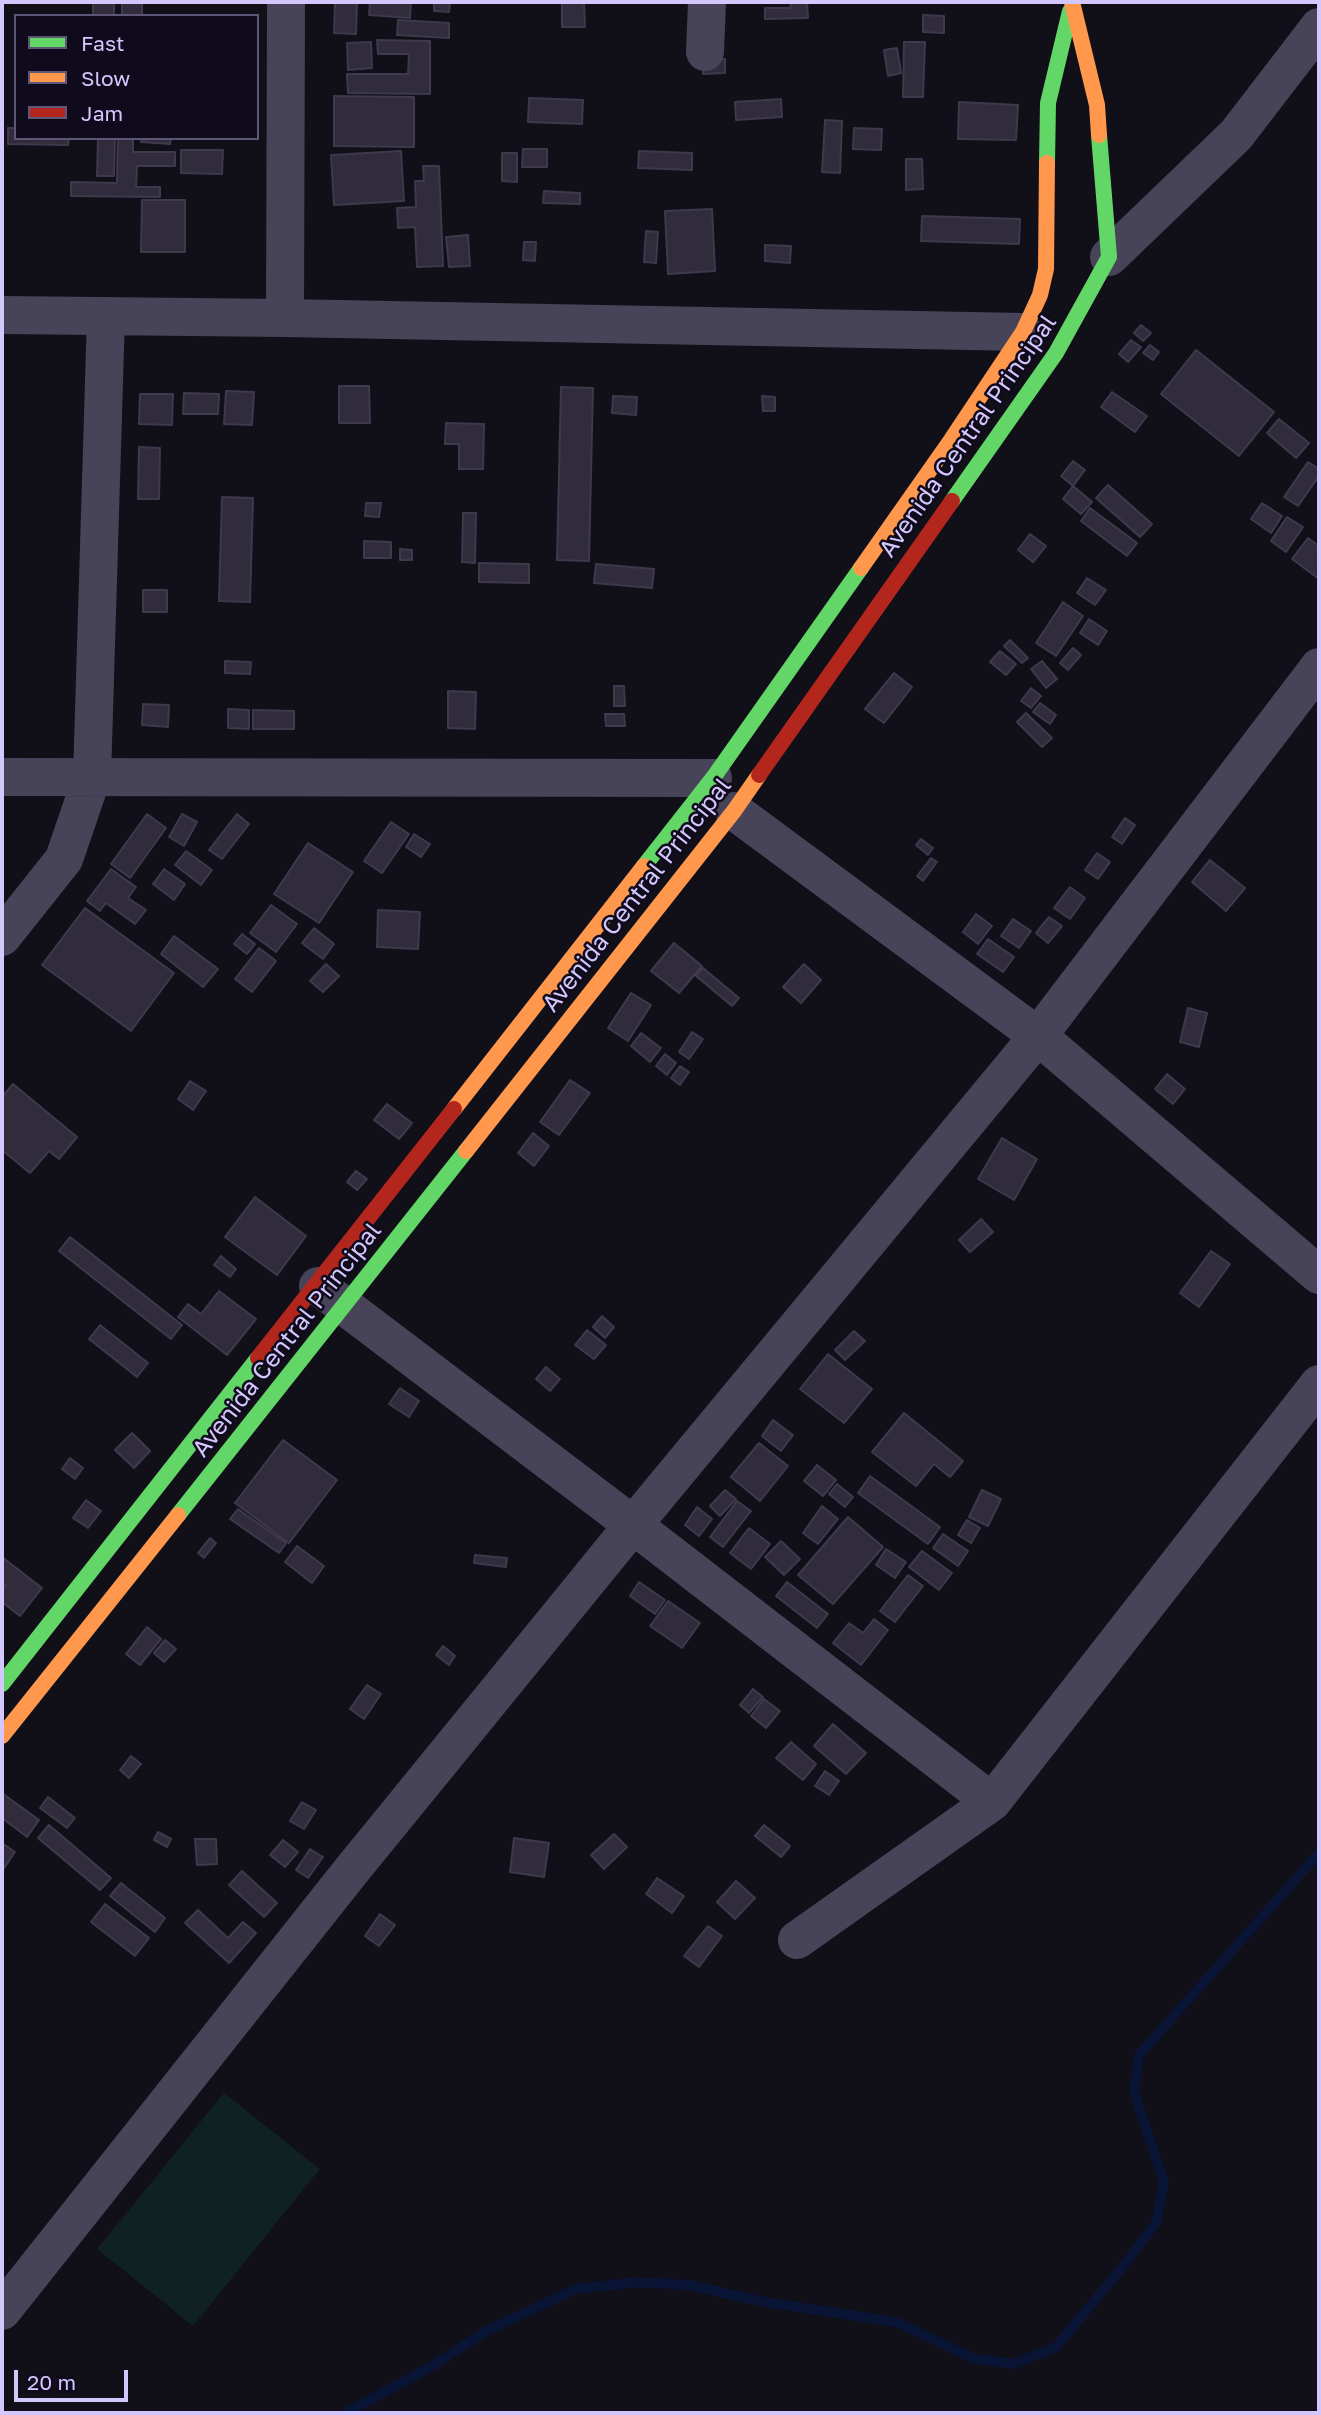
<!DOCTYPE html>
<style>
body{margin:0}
#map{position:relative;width:1321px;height:2415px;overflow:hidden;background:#110f18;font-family:"Golos Text",sans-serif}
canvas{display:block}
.frame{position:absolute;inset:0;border:4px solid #d3c7fe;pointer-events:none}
.legend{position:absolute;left:14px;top:14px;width:245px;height:126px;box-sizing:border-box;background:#100b1c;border:2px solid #5e5676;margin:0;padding:9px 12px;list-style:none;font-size:21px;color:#d3c7fe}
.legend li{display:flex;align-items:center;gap:14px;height:35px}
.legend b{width:35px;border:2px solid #5e5676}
.scale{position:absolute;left:14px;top:2370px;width:114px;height:32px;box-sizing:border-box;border:4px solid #d3c7fe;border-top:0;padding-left:9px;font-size:21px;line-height:24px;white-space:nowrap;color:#d3c7fe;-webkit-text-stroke:5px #100b1c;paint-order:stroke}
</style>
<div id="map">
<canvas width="1321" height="2415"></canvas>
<div class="frame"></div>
<ul class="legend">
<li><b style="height:9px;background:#63d668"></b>Fast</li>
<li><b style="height:9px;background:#ff974d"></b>Slow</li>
<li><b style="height:9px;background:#b3261e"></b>Jam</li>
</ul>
<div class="scale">20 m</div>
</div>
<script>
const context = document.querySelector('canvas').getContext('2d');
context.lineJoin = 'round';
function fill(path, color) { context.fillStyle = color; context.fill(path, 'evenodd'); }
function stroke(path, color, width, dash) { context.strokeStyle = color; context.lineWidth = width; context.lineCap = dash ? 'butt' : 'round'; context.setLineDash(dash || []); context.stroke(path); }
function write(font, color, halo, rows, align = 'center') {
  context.font = font + ' "Golos Text",sans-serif'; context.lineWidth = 5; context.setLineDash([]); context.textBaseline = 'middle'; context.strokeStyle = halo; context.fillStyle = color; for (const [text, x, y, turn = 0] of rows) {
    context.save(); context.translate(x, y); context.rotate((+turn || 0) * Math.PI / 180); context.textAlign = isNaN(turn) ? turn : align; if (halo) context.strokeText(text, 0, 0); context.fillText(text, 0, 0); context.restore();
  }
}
fill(new Path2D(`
 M 224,2093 L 320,2169 L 193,2326 L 97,2249 Z`), '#0f2123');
stroke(new Path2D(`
 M 346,2413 L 434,2365 L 486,2331 L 576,2289 L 637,2282 L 689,2285 L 764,2302 L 896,2322 L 975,2359 L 1014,2364 L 1056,2347 L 1124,2265 L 1156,2223 L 1164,2182 L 1134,2092 L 1139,2055 L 1319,1853`), '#0a1434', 10);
const building = new Path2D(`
 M 93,2 L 114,2 L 114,16 L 93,16 Z
 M 122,2 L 142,2 L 142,16 L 122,16 Z
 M 335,2 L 357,2 L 356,34 L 334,33 Z
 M 370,2 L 411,2 L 410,18 L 369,15 Z
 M 434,2 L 450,2 L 449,12 L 434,11 Z
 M 562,2 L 584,2 L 585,27 L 562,27 Z
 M 790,2 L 807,2 L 808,18 L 765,19 L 765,8 L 791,8 Z
 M 923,15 L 944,16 L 944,33 L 923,32 Z
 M 398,20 L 449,23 L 449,38 L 397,35 Z
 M 377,40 L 430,41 L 430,94 L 348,93 L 347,74 L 408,74 L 409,54 L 378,54 Z
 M 371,42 L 372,68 L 348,70 L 347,43 Z
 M 904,42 L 925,42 L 923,97 L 903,97 Z
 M 897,48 L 901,73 L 888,76 L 884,50 Z
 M 725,59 L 725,73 L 703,74 L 703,60 Z
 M 334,96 L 414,97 L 414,147 L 334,146 Z
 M 529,98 L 583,100 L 582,124 L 528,122 Z
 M 781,99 L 782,117 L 736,120 L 735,102 Z
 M 959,102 L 1018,105 L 1016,140 L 958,139 Z
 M 825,120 L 842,121 L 840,173 L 822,172 Z
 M 8,128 L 16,128 L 16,138 L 69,138 L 68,145 L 8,144 Z
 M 854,128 L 882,129 L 881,150 L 853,149 Z
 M 98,138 L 115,138 L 114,176 L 97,176 Z
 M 118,138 L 133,138 L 133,152 L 175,152 L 175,166 L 137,166 L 136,187 L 160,187 L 160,197 L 71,196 L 71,182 L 117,183 Z
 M 142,138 L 171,138 L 170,144 L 141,142 Z
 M 523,149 L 547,149 L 547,167 L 522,167 Z
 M 181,150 L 223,150 L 222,174 L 181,173 Z
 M 401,151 L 404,201 L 334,205 L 331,155 Z
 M 639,151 L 692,153 L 692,170 L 638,168 Z
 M 502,153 L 517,153 L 517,182 L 502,181 Z
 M 906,159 L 922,159 L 923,189 L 906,190 Z
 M 423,166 L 439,166 L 443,266 L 417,267 L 415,227 L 398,228 L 397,208 L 416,207 L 415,181 L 424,181 Z
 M 544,191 L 580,193 L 580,204 L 543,203 Z
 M 142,200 L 185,200 L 185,252 L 141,252 Z
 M 712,209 L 715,271 L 668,274 L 665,211 Z
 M 922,216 L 1020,219 L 1019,244 L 921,241 Z
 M 646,231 L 658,232 L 656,263 L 644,262 Z
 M 468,235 L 470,266 L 449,267 L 446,237 Z
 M 524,242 L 536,242 L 535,261 L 523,260 Z
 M 765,245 L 791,246 L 790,263 L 765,261 Z
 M 1141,325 L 1151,333 L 1143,341 L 1134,333 Z
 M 1131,340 L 1141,347 L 1128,362 L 1119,354 Z
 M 1150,345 L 1159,352 L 1153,360 L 1143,353 Z
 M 1196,350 L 1274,412 L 1239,456 L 1161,394 Z
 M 339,386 L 369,386 L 370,423 L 339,423 Z
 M 561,387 L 593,388 L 589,561 L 557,560 Z
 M 226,391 L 254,392 L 252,425 L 224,424 Z
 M 1112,392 L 1147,416 L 1135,432 L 1101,407 Z
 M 184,393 L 219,394 L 218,414 L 183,414 Z
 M 140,394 L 173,394 L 172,425 L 139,424 Z
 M 613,396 L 637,397 L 636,415 L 612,413 Z
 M 762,396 L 775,397 L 775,411 L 763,411 Z
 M 1279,419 L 1309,443 L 1296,458 L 1267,433 Z
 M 446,423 L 484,424 L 483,469 L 459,469 L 459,444 L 445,444 Z
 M 139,447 L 160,448 L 159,499 L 138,499 Z
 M 1073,461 L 1085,470 L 1073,486 L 1061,476 Z
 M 1308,462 L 1319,469 L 1319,476 L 1298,506 L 1284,497 Z
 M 1108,485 L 1152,524 L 1140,537 L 1096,498 Z
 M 1073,486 L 1092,502 L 1081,514 L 1063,499 Z
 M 222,497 L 253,498 L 250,602 L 219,601 Z
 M 366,503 L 381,503 L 379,517 L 365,516 Z
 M 1262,503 L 1282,516 L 1271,533 L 1251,519 Z
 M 1090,508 L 1137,543 L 1127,556 L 1081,521 Z
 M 463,513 L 476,513 L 475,563 L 462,562 Z
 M 1287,517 L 1303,527 L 1286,552 L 1271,541 Z
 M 1030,534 L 1046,546 L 1033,562 L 1018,550 Z
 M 1308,538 L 1319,546 L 1319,579 L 1292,559 Z
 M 364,541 L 391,542 L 391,558 L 364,558 Z
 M 400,549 L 412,550 L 412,560 L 400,560 Z
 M 479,563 L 529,564 L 529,583 L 479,582 Z
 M 596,564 L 654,569 L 652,588 L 594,583 Z
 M 1087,578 L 1106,590 L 1095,605 L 1077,593 Z
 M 143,590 L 167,590 L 167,612 L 143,612 Z
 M 1063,602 L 1083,616 L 1056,656 L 1036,643 Z
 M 1089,619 L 1107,631 L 1098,645 L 1080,633 Z
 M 1010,640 L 1028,658 L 1022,663 L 1004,646 Z
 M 1073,648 L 1081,655 L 1068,670 L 1060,663 Z
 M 1000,651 L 1016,664 L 1006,675 L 990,662 Z
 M 225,661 L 251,662 L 250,674 L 225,673 Z
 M 1042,661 L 1057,679 L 1046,688 L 1031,669 Z
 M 894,673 L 912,687 L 884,723 L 865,709 Z
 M 614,686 L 624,686 L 625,706 L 614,706 Z
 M 1031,688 L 1041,696 L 1031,708 L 1021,701 Z
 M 448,691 L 476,692 L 475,729 L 448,728 Z
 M 1040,703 L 1056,715 L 1050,724 L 1033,712 Z
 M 143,704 L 169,705 L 168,727 L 142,725 Z
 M 228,709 L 249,710 L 249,729 L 228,728 Z
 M 253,710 L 294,711 L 294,729 L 253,729 Z
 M 1026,713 L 1052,738 L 1042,747 L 1017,722 Z
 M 605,714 L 624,714 L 625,726 L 606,726 Z
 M 147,814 L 166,828 L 130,878 L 111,864 Z
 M 182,814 L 197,822 L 184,846 L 169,837 Z
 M 237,814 L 249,824 L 222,859 L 209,850 Z
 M 1125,818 L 1135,825 L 1122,844 L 1112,837 Z
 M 391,822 L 409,834 L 382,873 L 364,861 Z
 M 414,834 L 430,844 L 421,857 L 406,847 Z
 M 921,839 L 933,848 L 928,855 L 916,845 Z
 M 308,843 L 353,872 L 319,923 L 274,894 Z
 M 186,851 L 212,870 L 201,885 L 175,865 Z
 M 1097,853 L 1110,862 L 1098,879 L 1085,870 Z
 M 931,858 L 937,862 L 923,881 L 917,876 Z
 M 1210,860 L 1245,888 L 1226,911 L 1192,882 Z
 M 111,869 L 136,887 L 128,898 L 146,910 L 135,924 L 106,903 L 100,911 L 87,901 Z
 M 164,869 L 185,884 L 174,900 L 153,884 Z
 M 1070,887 L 1085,898 L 1070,919 L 1054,908 Z
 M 271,905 L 297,924 L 276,952 L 250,933 Z
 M 85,908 L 174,973 L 131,1031 L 42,965 Z
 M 378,910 L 420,912 L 418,949 L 377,947 Z
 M 976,914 L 992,926 L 978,944 L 963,932 Z
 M 1049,917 L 1062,926 L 1048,943 L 1036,933 Z
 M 1013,919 L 1031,931 L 1019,948 L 1001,936 Z
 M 314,928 L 334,944 L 323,959 L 302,943 Z
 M 242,934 L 255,944 L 247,954 L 234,944 Z
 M 174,936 L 218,969 L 203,987 L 161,954 Z
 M 988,939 L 1014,957 L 1003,972 L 977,954 Z
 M 674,943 L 702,966 L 679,993 L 651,971 Z
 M 259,948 L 276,961 L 252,992 L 235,979 Z
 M 326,964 L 339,976 L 323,992 L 310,981 Z
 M 804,964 L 821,980 L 801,1003 L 783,987 Z
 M 703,968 L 739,998 L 732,1006 L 696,976 Z
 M 631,993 L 651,1005 L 628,1041 L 608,1028 Z
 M 1188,1008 L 1207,1013 L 1199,1047 L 1180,1042 Z
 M 692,1032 L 703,1039 L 689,1059 L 679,1052 Z
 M 641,1033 L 661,1048 L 650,1062 L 631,1046 Z
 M 665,1054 L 676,1063 L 667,1075 L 656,1066 Z
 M 680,1066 L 689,1072 L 680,1085 L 671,1078 Z
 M 1167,1074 L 1185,1089 L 1173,1104 L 1155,1089 Z
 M 570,1080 L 590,1093 L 559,1135 L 540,1122 Z
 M 190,1081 L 206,1091 L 193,1110 L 178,1099 Z
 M 13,1084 L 77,1137 L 59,1159 L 49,1151 L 30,1173 L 2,1150 L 2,1097 Z
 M 387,1104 L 412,1123 L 399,1139 L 374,1120 Z
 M 533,1133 L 549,1146 L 534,1166 L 518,1153 Z
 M 1002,1138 L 1037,1159 L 1014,1200 L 978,1179 Z
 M 356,1171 L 367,1179 L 357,1190 L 347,1182 Z
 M 255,1197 L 306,1236 L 277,1275 L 225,1237 Z
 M 981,1219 L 993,1232 L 970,1252 L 959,1240 Z
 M 70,1237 L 182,1325 L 171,1339 L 59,1251 Z
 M 1211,1251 L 1230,1264 L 1199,1307 L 1180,1293 Z
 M 221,1256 L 236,1269 L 230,1277 L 214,1265 Z
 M 219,1291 L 256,1319 L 227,1355 L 178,1317 L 188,1304 L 201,1314 Z
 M 602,1316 L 614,1327 L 605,1338 L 593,1327 Z
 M 100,1325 L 148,1363 L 137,1377 L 89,1339 Z
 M 587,1330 L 606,1345 L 594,1359 L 575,1345 Z
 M 854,1331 L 865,1341 L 845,1360 L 835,1350 Z
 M 828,1354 L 872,1389 L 844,1423 L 800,1389 Z
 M 546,1367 L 560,1379 L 550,1391 L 536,1379 Z
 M 400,1388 L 419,1401 L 409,1417 L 389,1404 Z
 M 904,1413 L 963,1461 L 950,1477 L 934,1464 L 916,1486 L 872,1452 Z
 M 773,1420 L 793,1435 L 781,1451 L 762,1436 Z
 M 132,1433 L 150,1451 L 134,1468 L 115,1450 Z
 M 283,1440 L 337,1480 L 289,1543 L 235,1503 Z
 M 759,1443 L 788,1466 L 760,1501 L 731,1477 Z
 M 70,1458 L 83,1468 L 75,1479 L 62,1469 Z
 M 817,1465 L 836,1480 L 823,1496 L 804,1481 Z
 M 870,1476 L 940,1527 L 928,1544 L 858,1493 Z
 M 837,1484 L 853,1497 L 845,1507 L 829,1494 Z
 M 725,1490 L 736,1499 L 720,1516 L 710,1506 Z
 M 982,1490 L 1001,1499 L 988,1526 L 969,1517 Z
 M 86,1500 L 101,1511 L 88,1528 L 73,1518 Z
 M 737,1501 L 751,1511 L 723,1547 L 710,1537 Z
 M 822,1506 L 838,1519 L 818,1544 L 803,1533 Z
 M 697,1507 L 712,1519 L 699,1536 L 685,1525 Z
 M 238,1509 L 286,1543 L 279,1553 L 230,1519 Z
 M 848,1517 L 883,1547 L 833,1604 L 798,1575 Z
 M 967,1520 L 980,1528 L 971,1543 L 958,1535 Z
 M 749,1528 L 770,1544 L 751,1569 L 730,1553 Z
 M 943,1534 L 968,1551 L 958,1566 L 933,1548 Z
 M 210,1538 L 216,1543 L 204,1558 L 198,1553 Z
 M 781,1541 L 800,1559 L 784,1575 L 765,1557 Z
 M 297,1546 L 324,1566 L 312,1583 L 285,1562 Z
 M 886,1549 L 906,1562 L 895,1578 L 876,1565 Z
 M 922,1551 L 952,1573 L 939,1590 L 909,1567 Z
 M 475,1555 L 507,1558 L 506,1567 L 474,1563 Z
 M 2,1557 L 42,1588 L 20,1616 L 2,1602 L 2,1591 L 6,1585 L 2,1582 Z
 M 908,1575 L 923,1586 L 895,1622 L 880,1611 Z
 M 639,1582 L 665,1600 L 655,1614 L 630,1596 Z
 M 787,1582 L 828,1614 L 817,1628 L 776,1596 Z
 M 668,1601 L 700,1623 L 682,1648 L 650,1626 Z
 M 874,1619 L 888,1630 L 861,1665 L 833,1643 L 849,1623 L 863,1633 Z
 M 147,1627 L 161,1639 L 140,1665 L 126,1654 Z
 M 165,1640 L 176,1649 L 164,1662 L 154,1653 Z
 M 443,1646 L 455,1656 L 449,1665 L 436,1655 Z
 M 367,1685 L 381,1694 L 364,1719 L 350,1709 Z
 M 753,1689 L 763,1697 L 749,1713 L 740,1705 Z
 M 764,1699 L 780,1711 L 766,1728 L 751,1716 Z
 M 833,1724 L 866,1753 L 846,1774 L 814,1746 Z
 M 791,1742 L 816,1764 L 803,1780 L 776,1758 Z
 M 131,1756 L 141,1764 L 129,1778 L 120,1770 Z
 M 825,1771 L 839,1781 L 829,1795 L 815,1786 Z
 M 2,1793 L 39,1820 L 27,1837 L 2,1818 Z
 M 48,1797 L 75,1818 L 67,1828 L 40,1808 Z
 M 302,1802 L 316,1810 L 304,1829 L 290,1821 Z
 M 49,1825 L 111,1878 L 100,1890 L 38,1838 Z
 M 764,1825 L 790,1846 L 781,1857 L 755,1836 Z
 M 158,1832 L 171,1839 L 167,1847 L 154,1840 Z
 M 614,1834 L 627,1847 L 604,1869 L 591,1855 Z
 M 514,1838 L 549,1843 L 544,1877 L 510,1872 Z
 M 195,1839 L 216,1839 L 217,1864 L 197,1865 Z
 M 283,1840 L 298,1852 L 285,1867 L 270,1855 Z
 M 2,1843 L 15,1852 L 2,1871 Z
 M 310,1849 L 323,1857 L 308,1878 L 296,1870 Z
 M 242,1871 L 277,1903 L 264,1917 L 229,1885 Z
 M 657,1878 L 684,1896 L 672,1913 L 646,1894 Z
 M 736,1881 L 755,1898 L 735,1919 L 717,1902 Z
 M 121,1883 L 165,1918 L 155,1932 L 110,1896 Z
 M 105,1904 L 149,1938 L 135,1956 L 91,1922 Z
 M 198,1910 L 228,1938 L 243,1922 L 256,1933 L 229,1963 L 185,1923 Z
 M 380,1914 L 395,1925 L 379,1946 L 365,1936 Z
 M 708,1926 L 722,1936 L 699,1967 L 684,1956 Z`);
fill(building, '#302c3b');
stroke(building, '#3e394d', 2);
stroke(new Path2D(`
 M 705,52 L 707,2
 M 1109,257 L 1236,135 L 1319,27
 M 2,315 L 285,318 L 1023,332
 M 285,318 L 286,2
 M 2,777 L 713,778
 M 734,811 L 1038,1036 L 1319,1275
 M 2,937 L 64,859 L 92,777 L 106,316
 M 318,1286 L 633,1525 L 992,1802
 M 797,1940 L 992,1802 L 1319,1384
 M 2,2311 L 351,1871 L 633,1525 L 1038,1036 L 1319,667`), '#474459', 38);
stroke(new Path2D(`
 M 1047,163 L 1048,103 L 1070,11
 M 952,501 L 1056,353 L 1109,257 L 1099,135
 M 644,866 L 713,778 L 861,568
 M 178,1515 L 466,1151
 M 2,1684 L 258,1358`), '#63d668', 16);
stroke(new Path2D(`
 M 1072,2 L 1097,105 L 1099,135
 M 861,568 L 951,440 L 1023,332 L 1040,295 L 1046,269 L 1047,163
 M 454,1109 L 644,866
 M 466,1151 L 734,811 L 759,775
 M 2,1736 L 178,1515`), '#ff974d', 16);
stroke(new Path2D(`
 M 759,775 L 952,501
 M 258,1358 L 454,1109`), '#b3261e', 16);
write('24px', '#d3c7fe', '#100b1c', [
 ["Avenida Central Principal",968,436,-55],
 ["Avenida Central Principal",637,895,-52],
 ["Avenida Central Principal",287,1340,-52]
]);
</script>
